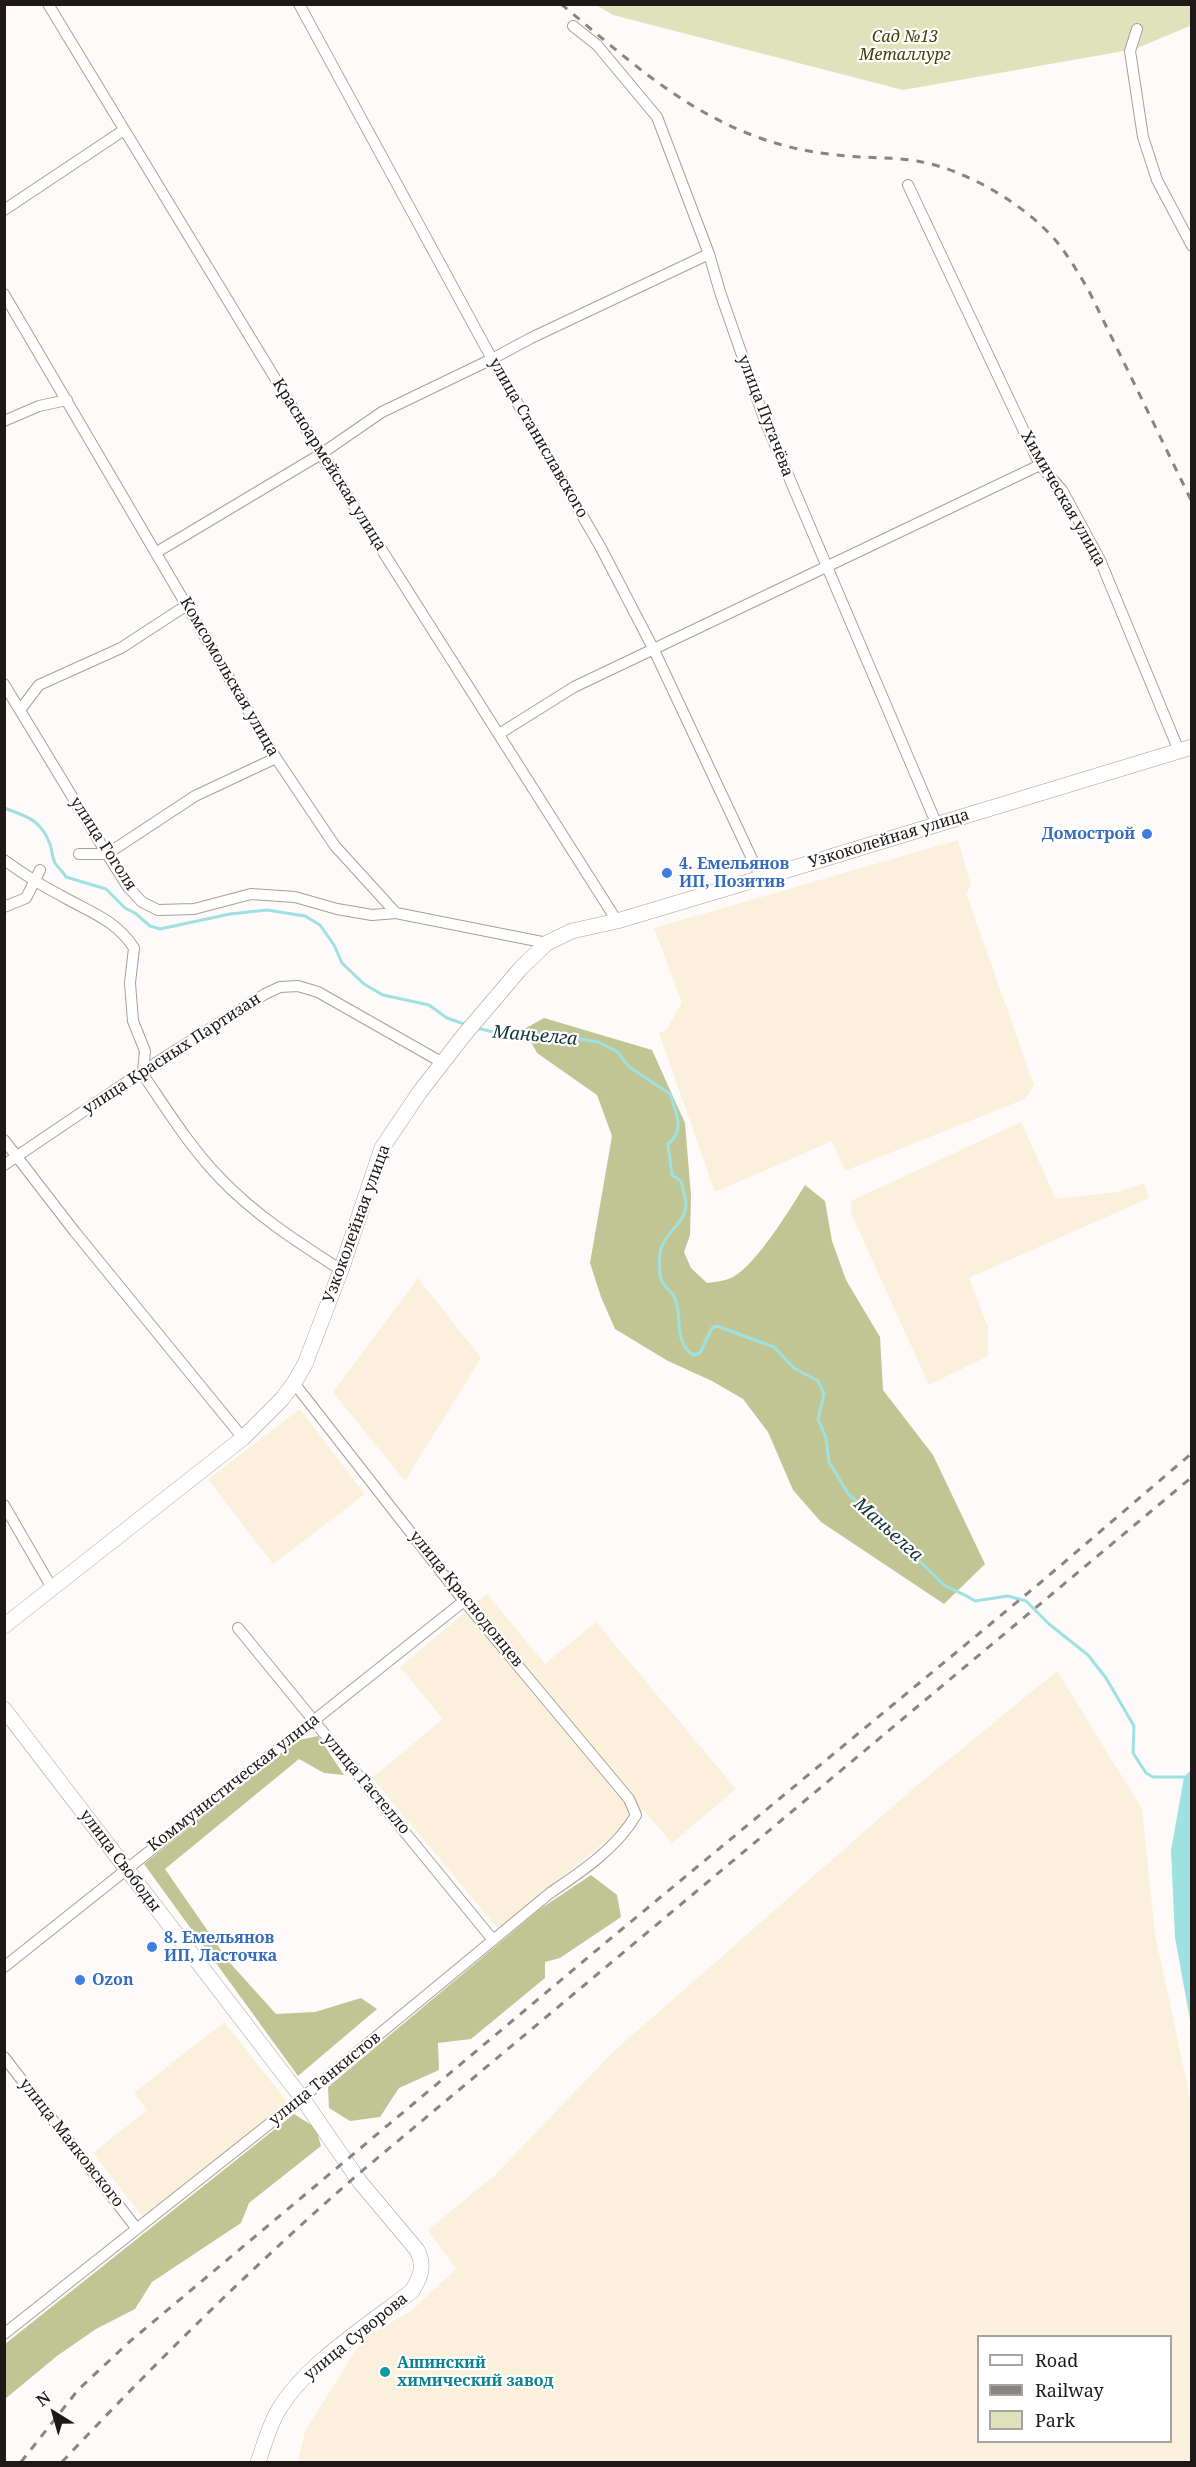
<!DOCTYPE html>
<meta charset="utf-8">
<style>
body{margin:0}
#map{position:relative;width:1196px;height:2467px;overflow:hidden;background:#fdfaf9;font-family:"Noto Serif",serif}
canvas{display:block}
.frame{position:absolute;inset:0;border:6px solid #1e1916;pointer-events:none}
.legend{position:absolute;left:977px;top:2335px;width:195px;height:108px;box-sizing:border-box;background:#fff;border:2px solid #a5a3a2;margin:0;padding:8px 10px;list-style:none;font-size:18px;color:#1e1916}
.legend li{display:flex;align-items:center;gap:12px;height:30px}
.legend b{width:30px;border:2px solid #a5a3a2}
.north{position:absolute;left:24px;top:2383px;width:60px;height:60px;-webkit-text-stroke:4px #fff;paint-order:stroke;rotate:323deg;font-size:16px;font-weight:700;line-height:24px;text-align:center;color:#1e1916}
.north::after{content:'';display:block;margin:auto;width:21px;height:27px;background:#1e1916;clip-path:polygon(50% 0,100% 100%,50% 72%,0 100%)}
</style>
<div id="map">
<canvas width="1196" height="2467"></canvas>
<div class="frame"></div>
<ul class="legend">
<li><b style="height:8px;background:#fff"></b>Road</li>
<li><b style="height:8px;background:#888482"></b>Railway</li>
<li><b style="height:16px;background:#dfe3bb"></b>Park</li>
</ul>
<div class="north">N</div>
</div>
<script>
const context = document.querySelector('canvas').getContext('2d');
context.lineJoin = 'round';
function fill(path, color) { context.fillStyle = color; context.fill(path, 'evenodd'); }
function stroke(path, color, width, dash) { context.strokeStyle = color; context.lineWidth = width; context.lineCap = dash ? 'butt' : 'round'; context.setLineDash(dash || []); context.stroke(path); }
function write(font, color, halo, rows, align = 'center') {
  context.font = font + ' "Noto Serif",serif'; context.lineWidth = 4.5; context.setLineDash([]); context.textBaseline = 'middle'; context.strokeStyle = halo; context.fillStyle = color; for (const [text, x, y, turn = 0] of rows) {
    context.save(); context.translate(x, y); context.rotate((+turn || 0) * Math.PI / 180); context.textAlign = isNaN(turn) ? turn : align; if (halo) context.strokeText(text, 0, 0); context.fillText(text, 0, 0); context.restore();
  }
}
fill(new Path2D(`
 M 958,840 L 971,886 L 966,893 L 1034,1085 L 1025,1099 L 845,1171 L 832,1141 L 715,1192 L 659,1033 L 666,1030 L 682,1003 L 654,928 Z
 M 1021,1122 L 1056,1199 L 1118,1192 L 1144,1183 L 1149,1198 L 969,1278 L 988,1327 L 988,1356 L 929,1385 L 851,1213 L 851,1201 Z
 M 418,1278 L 481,1358 L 405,1481 L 333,1392 Z
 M 300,1409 L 365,1494 L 273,1564 L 208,1479 Z
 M 487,1594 L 545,1664 L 596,1622 L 736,1789 L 672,1843 L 643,1810 L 499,1930 L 372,1778 L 443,1719 L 400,1667 Z
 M 1057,1671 L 1142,1809 L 1155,1934 L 1191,2102 L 1191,2462 L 298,2462 L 305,2431 L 363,2339 L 412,2310 L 456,2269 L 428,2230 L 495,2175 L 614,2051 L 914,1788 ZM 1170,2336 L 1170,2442 L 978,2442 L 978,2336 Z
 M 224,2022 L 289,2104 L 144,2218 L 93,2153 L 147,2110 L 134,2093 Z`), '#faf0db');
fill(new Path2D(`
 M 1191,4 L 1192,25 L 1135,49 L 903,90 L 613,15 L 596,5 Z`), '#dfe3bb');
fill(new Path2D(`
 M 544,1018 L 652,1050 L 685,1123 L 691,1196 L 690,1235 L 684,1252 L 691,1268 L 707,1283 C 715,1282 724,1281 731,1278 C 754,1268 791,1208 805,1185 L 825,1201 L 832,1241 L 846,1280 L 880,1337 L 883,1390 L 933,1455 L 985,1564 L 944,1604 L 821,1522 L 793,1490 L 768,1432 L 743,1399 L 712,1381 L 668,1361 L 615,1329 L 601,1297 L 590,1263 L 612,1136 L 597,1095 L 537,1053 L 524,1029 Z
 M 318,1736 L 344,1775 L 324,1773 L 299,1759 L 165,1869 L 230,1963 L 276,2014 L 315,2012 L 361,1998 L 377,2009 L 298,2076 L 144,1864 L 299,1740 Z
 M 591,1875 L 617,1895 L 621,1917 L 560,1958 L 545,1962 L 545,1978 L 471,2039 L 438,2043 L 439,2070 L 399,2088 L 380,2117 L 350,2121 L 329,2108 L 328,2087 L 540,1909 Z
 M 294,2114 L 316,2128 L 321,2146 L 249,2203 L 241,2223 L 152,2282 L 135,2309 L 96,2329 L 57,2356 L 5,2399 L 5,2344 Z`), '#c1c593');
fill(new Path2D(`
 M 1191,1770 L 1191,2025 L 1175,1938 L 1171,1851 L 1184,1777 Z`), '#9fe1e1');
stroke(new Path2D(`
 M 4,808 C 28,817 40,819 50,844 C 52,850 52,857 55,863 C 58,868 63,871 66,877 L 106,889 L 125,908 L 135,913 L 150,926 L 160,929 L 230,914 L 267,910 L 305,916 L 320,925 L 334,945 L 342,963 L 364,984 L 383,995 L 429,1005 L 447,1018 L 467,1025
 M 476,1028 L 521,1038 L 544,1033 L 598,1042 L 618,1052 L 628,1066 L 670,1094 C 676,1113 686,1130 668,1144 L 672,1175 L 681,1181 C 683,1188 685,1196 686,1204 C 686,1224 662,1234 660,1253 C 659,1259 659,1275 662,1281 C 665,1288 673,1292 675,1299 C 683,1318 673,1341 693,1355 L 700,1353 L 712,1328 L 717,1326 L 774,1347 L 794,1368 L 818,1381 L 824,1394 L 818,1419 L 826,1438 L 829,1462 L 849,1495 L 870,1512 L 943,1584 C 954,1591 965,1594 975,1601 L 1008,1596 L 1026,1601 L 1049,1624 L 1088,1655 L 1106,1678 L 1134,1726 L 1133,1753 L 1146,1773 L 1153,1777 L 1184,1777 L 1192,1783`), '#9fe1e1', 3);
const street = new Path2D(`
 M 48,4 L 321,454 L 617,921
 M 299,4 L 492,359 L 601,548 L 654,650 L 761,878
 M 573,26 L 597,45 L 657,117 L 709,254 L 720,292 L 765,421 L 937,825
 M 1137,29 L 1130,51 L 1143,137 L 1157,180 L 1192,246
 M 908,185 L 1040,465 L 1062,490 L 1100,560 L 1179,751
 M 4,210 L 124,130
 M 4,294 L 276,758 L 335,846 L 396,913 L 547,943
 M 4,421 L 39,406 L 67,400
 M 157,552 L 321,454 L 382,412 L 492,359 L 531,338 L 709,254
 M 4,684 L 107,854 L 128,887 L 142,902 L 158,910 L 194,909 L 251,894 L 295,897 L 337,909 L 372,915 L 396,913
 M 20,710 L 39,685 L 121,648 L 187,605
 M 499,734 L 574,687 L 1040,465
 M 79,854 L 107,854 L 195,796 L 276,758
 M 4,860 C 22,873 40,885 60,895 C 89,912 115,919 134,948 L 130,983 L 133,1021 L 145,1051 L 143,1071 L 146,1079 C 169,1113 191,1148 220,1178 C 255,1215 299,1243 341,1270
 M 4,907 L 26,898 L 40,870
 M 4,1140 L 75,1232 L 243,1438
 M 4,1165 L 143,1071 L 265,994 L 280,987 L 298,986 L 318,992 L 443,1063
 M 4,1505 L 52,1588
 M 238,1628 L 493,1940
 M 4,1967 L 464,1601
 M 4,2057 L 137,2229
 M 4,2334 L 302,2098 L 550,1893 C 581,1872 617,1848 636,1815 L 629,1799 L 464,1601 L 294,1383`);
const secondary = new Path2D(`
 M 4,1626 L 243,1438 L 282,1399 L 294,1383 L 305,1364 L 341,1270 L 382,1148 L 419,1093 L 464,1035 L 521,968 L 547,943 L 572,931 L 617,921 L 761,878 L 1192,747
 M 4,1709 L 302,2098 L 360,2182 L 417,2250 C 425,2265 421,2277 412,2291 C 371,2323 304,2365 278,2411 C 269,2426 264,2446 258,2462`);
stroke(street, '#ab9f96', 12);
stroke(secondary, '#ab9f96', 16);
stroke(street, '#fff', 10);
stroke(secondary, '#fff', 15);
stroke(new Path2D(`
 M 561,4 C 624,56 681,110 760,138 C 793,150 827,155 862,157 C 880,158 899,158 917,161 C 965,169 1025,204 1057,242 C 1069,257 1079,274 1089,291 L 1192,502
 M 21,2462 L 78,2390 L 128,2343 L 604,1944 L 1040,1583 L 1192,1453
 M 62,2462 C 155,2363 253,2266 356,2176 L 1192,1477`), '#888482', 3, [8, 8]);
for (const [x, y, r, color] of [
 [1147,834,6,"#3f7fe0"],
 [667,873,6,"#3f7fe0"],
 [152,1947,6,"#3f7fe0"],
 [80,1980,6,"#3f7fe0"],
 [385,2372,6,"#0f9aa8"]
]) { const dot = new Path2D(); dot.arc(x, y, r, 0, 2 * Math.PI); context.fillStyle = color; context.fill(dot); stroke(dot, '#fff', 2); }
write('italic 16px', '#404205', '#fff', [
 ["Сад №13",905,37],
 ["Металлург",905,55]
]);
write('16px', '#1e1916', '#fff', [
 ["улица Пугачёва",765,416,69],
 ["улица Станиславского",538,438,60],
 ["Красноармейская улица",329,465,58],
 ["Химическая улица",1063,499,60],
 ["Комсомольская улица",229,677,60],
 ["Узкоколейная улица",889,839,-17],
 ["улица Гоголя",103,844,57],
 ["улица Красных Партизан",172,1054,-33],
 ["Узкоколейная улица",357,1224,-70],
 ["улица Краснодонцев",466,1599,51],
 ["Коммунистическая улица",234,1783,-38],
 ["улица Гастелло",366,1784,50],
 ["улица Свободы",120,1861,53],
 ["улица Танкистов",325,2079,-39],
 ["улица Маяковского",71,2143,52],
 ["улица Суворова",356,2337,-39]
]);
write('bold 16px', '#366cbe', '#fff', [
 ["Домострой",1135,834,"right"],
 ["4. Емельянов",679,864],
 ["ИП, Позитив",679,882],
 ["8. Емельянов",164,1938],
 ["ИП, Ласточка",164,1956],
 ["Ozon",92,1980]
], 'left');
write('bold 16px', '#0d838f', '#fff', [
 ["Ашинский",397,2363],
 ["химический завод",397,2381]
], 'left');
write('italic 18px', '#133435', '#fff', [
 ["Маньелга",535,1036,5],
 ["Маньелга",888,1530,42]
]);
</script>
